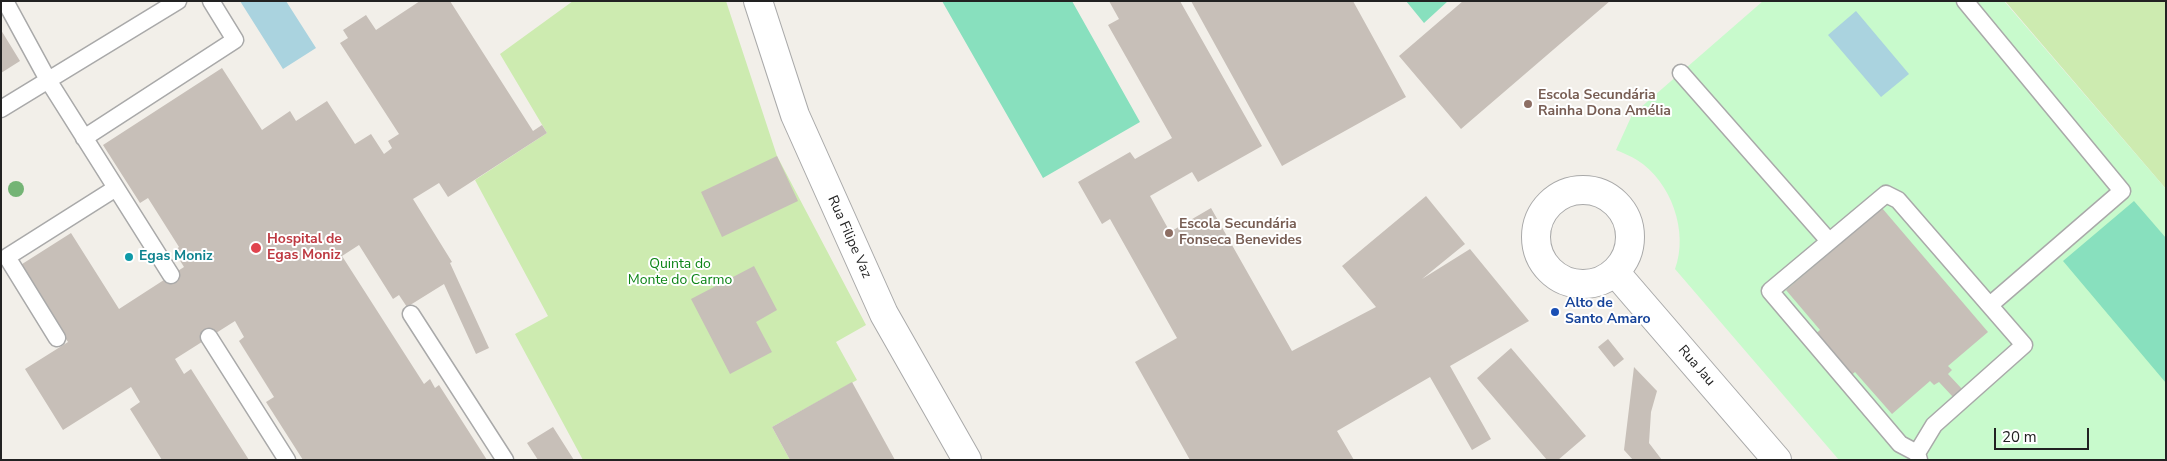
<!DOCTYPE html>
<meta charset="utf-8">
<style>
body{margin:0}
#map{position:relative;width:2167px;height:461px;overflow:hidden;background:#f2efe9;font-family:"Nunito Sans",sans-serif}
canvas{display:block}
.frame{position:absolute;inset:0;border:2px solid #222;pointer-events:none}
.scale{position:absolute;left:1994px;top:428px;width:95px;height:22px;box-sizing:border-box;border:2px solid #222;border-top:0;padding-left:6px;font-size:15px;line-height:18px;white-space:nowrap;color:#222;-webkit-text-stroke:4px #fff;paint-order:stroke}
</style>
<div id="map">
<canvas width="2167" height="461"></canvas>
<div class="frame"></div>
<div class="scale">20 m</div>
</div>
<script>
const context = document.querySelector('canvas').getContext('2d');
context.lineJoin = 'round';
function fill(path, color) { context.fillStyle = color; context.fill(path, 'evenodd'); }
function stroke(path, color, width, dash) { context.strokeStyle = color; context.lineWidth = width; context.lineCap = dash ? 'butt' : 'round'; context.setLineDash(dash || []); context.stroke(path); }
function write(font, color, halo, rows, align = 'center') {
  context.font = font + ' "Nunito Sans",sans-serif'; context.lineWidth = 4; context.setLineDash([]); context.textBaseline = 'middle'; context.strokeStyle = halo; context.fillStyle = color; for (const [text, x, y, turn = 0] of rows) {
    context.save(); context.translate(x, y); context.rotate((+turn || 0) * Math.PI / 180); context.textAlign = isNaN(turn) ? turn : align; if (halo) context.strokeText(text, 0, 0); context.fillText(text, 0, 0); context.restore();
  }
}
fill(new Path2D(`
 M 573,1 L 726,1 L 777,156 L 866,325 L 836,342 L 857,380 L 772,427 L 790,460 L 583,460 L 515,334 L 548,316 L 475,180 L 547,133 L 500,54 Z
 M 2005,1 L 2166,1 L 2166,189 Z`), '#cdebb0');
fill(new Path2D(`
 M 1763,1 L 2004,1 L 2166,189 L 2166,460 L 1839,460 L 1675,269 C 1689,232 1671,181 1637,160 C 1631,156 1623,153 1616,150 L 1632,115 Z`), '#c8facc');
fill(new Path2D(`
 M 942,1 L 1072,1 L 1140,122 L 1043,178 Z
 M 1406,1 L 1448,1 L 1424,23 Z
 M 2134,201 L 2166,238 L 2166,383 L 2063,261 Z`), '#88e0be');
fill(new Path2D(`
 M 240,1 L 286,1 L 316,48 L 283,69 Z
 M 1856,11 L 1909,74 L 1881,97 L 1828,35 Z`), '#aad3df');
fill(new Path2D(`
 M 420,1 L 450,1 L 533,131 L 542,125 L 547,133 L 448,197 L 439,183 L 413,199 L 452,262 L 450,263 L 489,348 L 476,354 L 444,284 L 407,307 L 399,295 L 393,299 L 359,245 L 342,256 L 424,384 L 430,379 L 435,388 L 439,385 L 487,460 L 303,460 L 266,402 L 274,397 L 239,341 L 244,337 L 235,321 L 175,359 L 184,374 L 191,369 L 249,460 L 162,460 L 130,409 L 140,402 L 131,387 L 63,430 L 25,369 L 68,342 L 19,266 L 71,233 L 119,309 L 184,267 L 174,251 L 179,247 L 148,198 L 140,203 L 103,145 L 222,68 L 262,130 L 290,111 L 296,121 L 327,101 L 355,144 L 371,134 L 384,154 L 392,148 L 388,141 L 399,134 L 340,43 L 348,38 L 343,30 L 366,15 L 376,30 Z
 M 1109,1 L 1180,1 L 1262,146 L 1198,182 L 1192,172 L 1150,196 L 1170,232 L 1211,208 L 1292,351 L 1376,307 L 1342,266 L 1426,196 L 1465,244 L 1422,279 L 1470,249 L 1529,321 L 1450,366 L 1491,439 L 1472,450 L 1430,377 L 1337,431 L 1354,460 L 1190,460 L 1135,362 L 1177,338 L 1110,219 L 1102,224 L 1078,182 L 1130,152 L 1135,159 L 1172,138 L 1108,25 L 1119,19 Z
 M 1191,1 L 1353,1 L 1406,97 L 1282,166 Z
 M 1463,1 L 1610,1 L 1461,129 L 1399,56 Z
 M 1,30 L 20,61 L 1,73 Z
 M 777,156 L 798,201 L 722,237 L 701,192 Z
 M 1882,208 L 1988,332 L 1948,366 L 1952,370 L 1948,374 L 1962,389 L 1953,397 L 1939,382 L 1934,385 L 1930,381 L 1892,414 L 1855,372 L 1839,386 L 1804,344 L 1820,330 L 1786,290 Z
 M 754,266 L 777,310 L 756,322 L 772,352 L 730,374 L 691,299 Z
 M 1608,339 L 1624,359 L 1614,367 L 1598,347 Z
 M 1511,348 L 1586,436 L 1558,460 L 1547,460 L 1477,378 Z
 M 1634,367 L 1657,391 L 1651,412 L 1649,443 L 1662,460 L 1633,460 L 1624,450 Z
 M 852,382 L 895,460 L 790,460 L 772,427 Z
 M 553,427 L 574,460 L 538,460 L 527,443 Z`), '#c7bfb8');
const service = new Path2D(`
 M 5,1 L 48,80 L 171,275
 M 1965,1 L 2122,191 L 1990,305
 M 1681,73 L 1829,241
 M 1,109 L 178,1
 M 84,138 L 235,40 L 211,1
 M 411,314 L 505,460
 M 209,337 L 287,460
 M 57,338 L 7,257 L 116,188
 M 1917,453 L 1900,444 L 1770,291 L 1886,194 L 1898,200 L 2024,345 L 1934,425 L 1917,453 L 1919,460`);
const minor = new Path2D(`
 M 758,1 L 795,115 L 884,314 L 967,460
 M1536 237a47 47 0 1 1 94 0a47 47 0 1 1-94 0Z
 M 1615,272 L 1777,460`);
stroke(service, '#a9a9a9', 19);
stroke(minor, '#a9a9a9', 30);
stroke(service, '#fff', 16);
stroke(minor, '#fff', 28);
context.fillStyle = '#74b475';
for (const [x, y] of [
 [16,189]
]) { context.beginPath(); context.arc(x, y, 8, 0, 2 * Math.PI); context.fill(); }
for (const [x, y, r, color] of [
 [1528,104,5,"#8d6e63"],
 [1169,233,5,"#8d6e63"],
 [256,248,6,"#e0444e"],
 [129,257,5,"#0f9aa8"],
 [1555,312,5,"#1a4fb4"]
]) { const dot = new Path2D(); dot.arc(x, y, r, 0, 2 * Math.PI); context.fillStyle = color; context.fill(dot); stroke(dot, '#fff', 2); }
write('bold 14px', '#785e54', '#fff', [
 ["Escola Secundária",1538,96],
 ["Rainha Dona Amélia",1538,112],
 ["Escola Secundária",1179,225],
 ["Fonseca Benevides",1179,241]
], 'left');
write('14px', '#222', '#fff', [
 ["Rua Filipe Vaz",849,237,66],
 ["Rua Jau",1696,366,49]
]);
write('bold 14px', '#be3a42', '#fff', [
 ["Hospital de",267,240],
 ["Egas Moniz",267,256]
], 'left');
write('bold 14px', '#0d838f', '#fff', [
 ["Egas Moniz",139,257]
], 'left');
write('14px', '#0c8416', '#fff', [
 ["Quinta do",680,265],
 ["Monte do Carmo",680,281]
]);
write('bold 14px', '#164399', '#fff', [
 ["Alto de",1565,304],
 ["Santo Amaro",1565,320]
], 'left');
</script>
